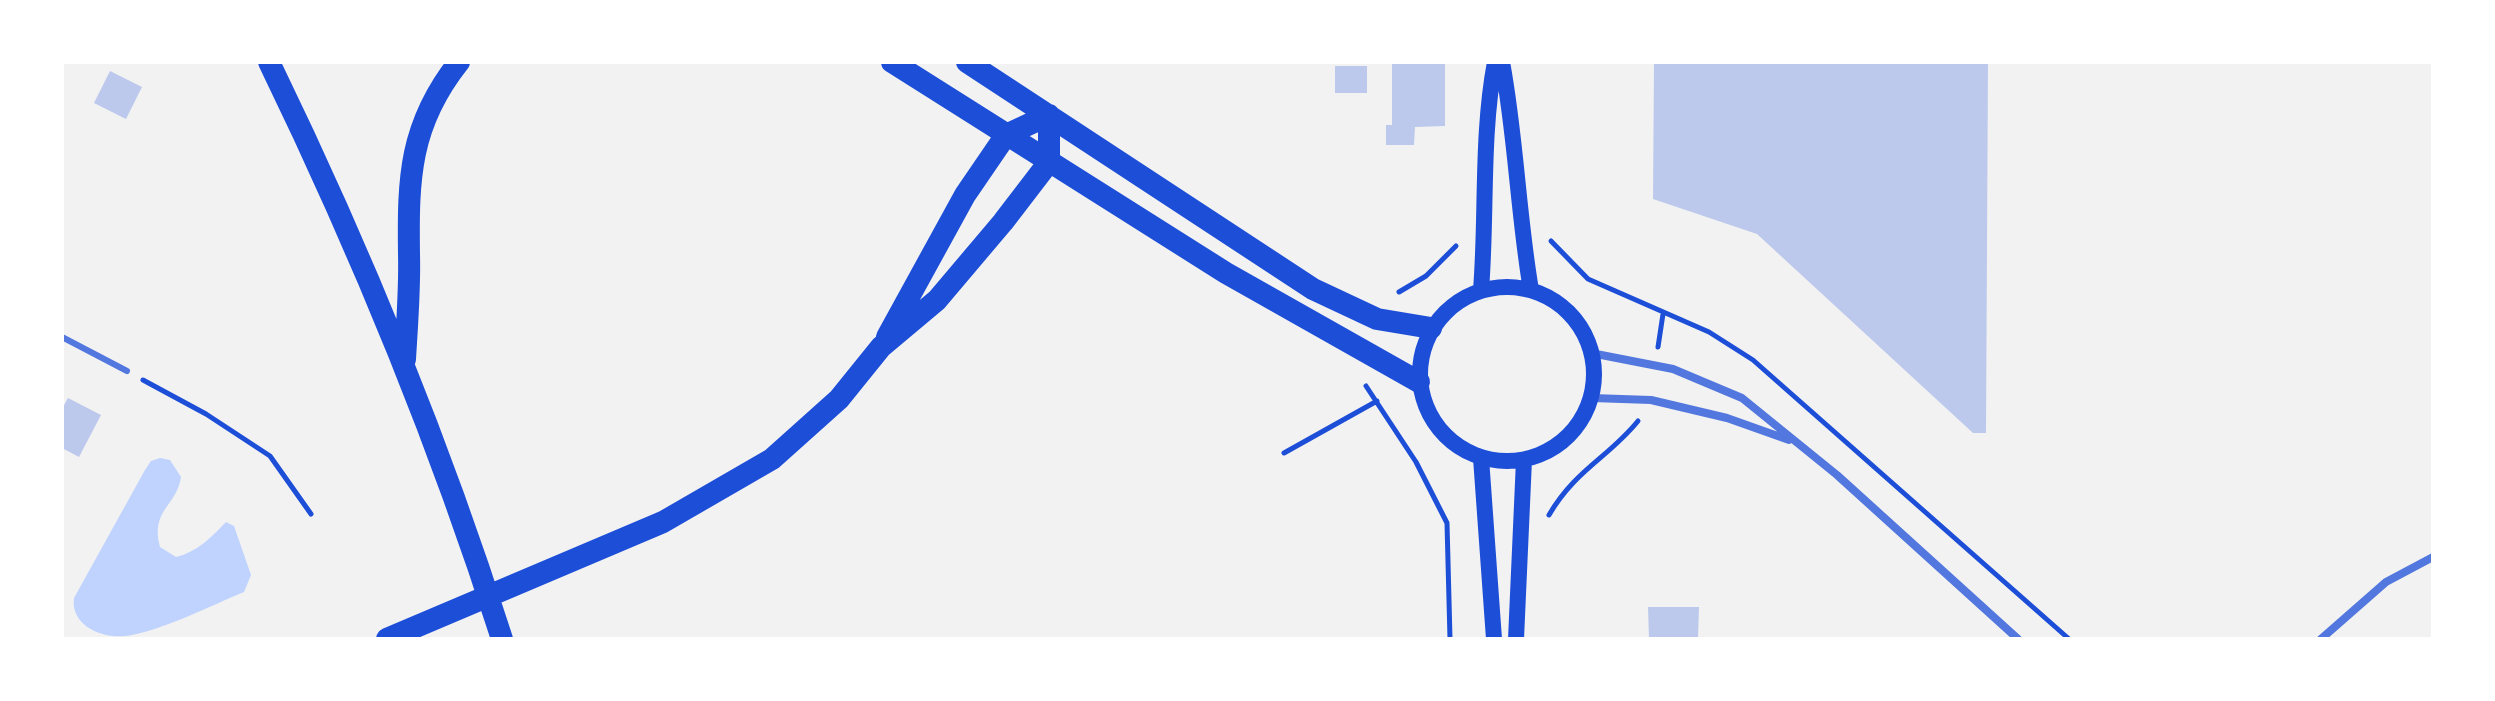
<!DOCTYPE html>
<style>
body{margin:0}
#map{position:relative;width:2495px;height:701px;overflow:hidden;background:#f2f2f2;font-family:Rubik,sans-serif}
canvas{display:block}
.frame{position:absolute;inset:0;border:64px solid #fff;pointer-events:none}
</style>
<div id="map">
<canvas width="2495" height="701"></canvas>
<div class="frame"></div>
</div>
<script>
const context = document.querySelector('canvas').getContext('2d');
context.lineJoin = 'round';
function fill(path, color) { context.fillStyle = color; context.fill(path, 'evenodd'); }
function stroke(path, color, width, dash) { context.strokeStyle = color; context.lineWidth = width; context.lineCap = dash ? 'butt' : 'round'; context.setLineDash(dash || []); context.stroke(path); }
fill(new Path2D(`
 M 160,458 L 170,460 L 181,477 C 177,506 150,510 160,547 L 176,557 C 197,552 212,537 226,522 L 234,526 L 251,575 L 244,592 C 210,606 167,628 132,635 C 106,641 70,627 74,598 L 145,470 L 151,461 Z`), '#bfd3fe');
fill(new Path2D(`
 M 1445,62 L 1445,126 L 1415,127 L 1414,145 L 1386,145 L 1386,125 L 1392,125 L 1392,63 Z
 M 1654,62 L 1988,62 L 1986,433 L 1973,433 L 1757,234 L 1653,199 Z
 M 1335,66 L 1367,66 L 1367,93 L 1335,93 Z
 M 110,71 L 142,87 L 126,119 L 94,103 Z
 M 68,398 L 101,415 L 79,457 L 62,448 L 62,409 Z
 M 1648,607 L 1699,607 L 1698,639 L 1649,639 Z`), '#bdc9ec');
stroke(new Path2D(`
 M 1551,241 L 1588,279 L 1709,332 L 1753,360 L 2069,639
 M 1399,292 L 1426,276 L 1456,246
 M 1658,347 L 1663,314
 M 143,380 L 206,414 L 270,456 L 311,514
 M 1366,386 L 1416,462 L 1447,523 L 1450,639
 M 1284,453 L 1377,401
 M 1549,515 C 1575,470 1609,457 1638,421`), '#1d4ed8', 5);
stroke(new Path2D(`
 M 62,337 L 127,371`), '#5277de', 6);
stroke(new Path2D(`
 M 1591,353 L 1673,369 L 1742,398 L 1837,475 L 2018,639
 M 1592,398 L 1651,400 L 1727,418 L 1789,440
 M 2321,639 L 2386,582 L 2433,557`), '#5277de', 8);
stroke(new Path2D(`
 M 1502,62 C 1516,137 1518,214 1531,290
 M1420 374a87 87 0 1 1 174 0a87 87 0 1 1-174 0Z
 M 1481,290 C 1487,215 1481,136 1495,62
 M 1481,458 L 1494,639
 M 1516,639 L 1524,460`), '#1d4ed8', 16);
stroke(new Path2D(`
 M 269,62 C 360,249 439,441 502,639
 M 892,62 L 1226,273 L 1419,382
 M 967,62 L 1313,289 L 1377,319 L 1431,328
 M 887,337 L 965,195 L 1006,135 L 1049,115
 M 405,359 C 407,325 410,289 409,254 C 408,179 409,125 459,62
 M 387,639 L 663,522 L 772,459 L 839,399 L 881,347 L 937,300 L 1003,222 L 1049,162 L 1049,115`), '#1d4ed8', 22);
</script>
